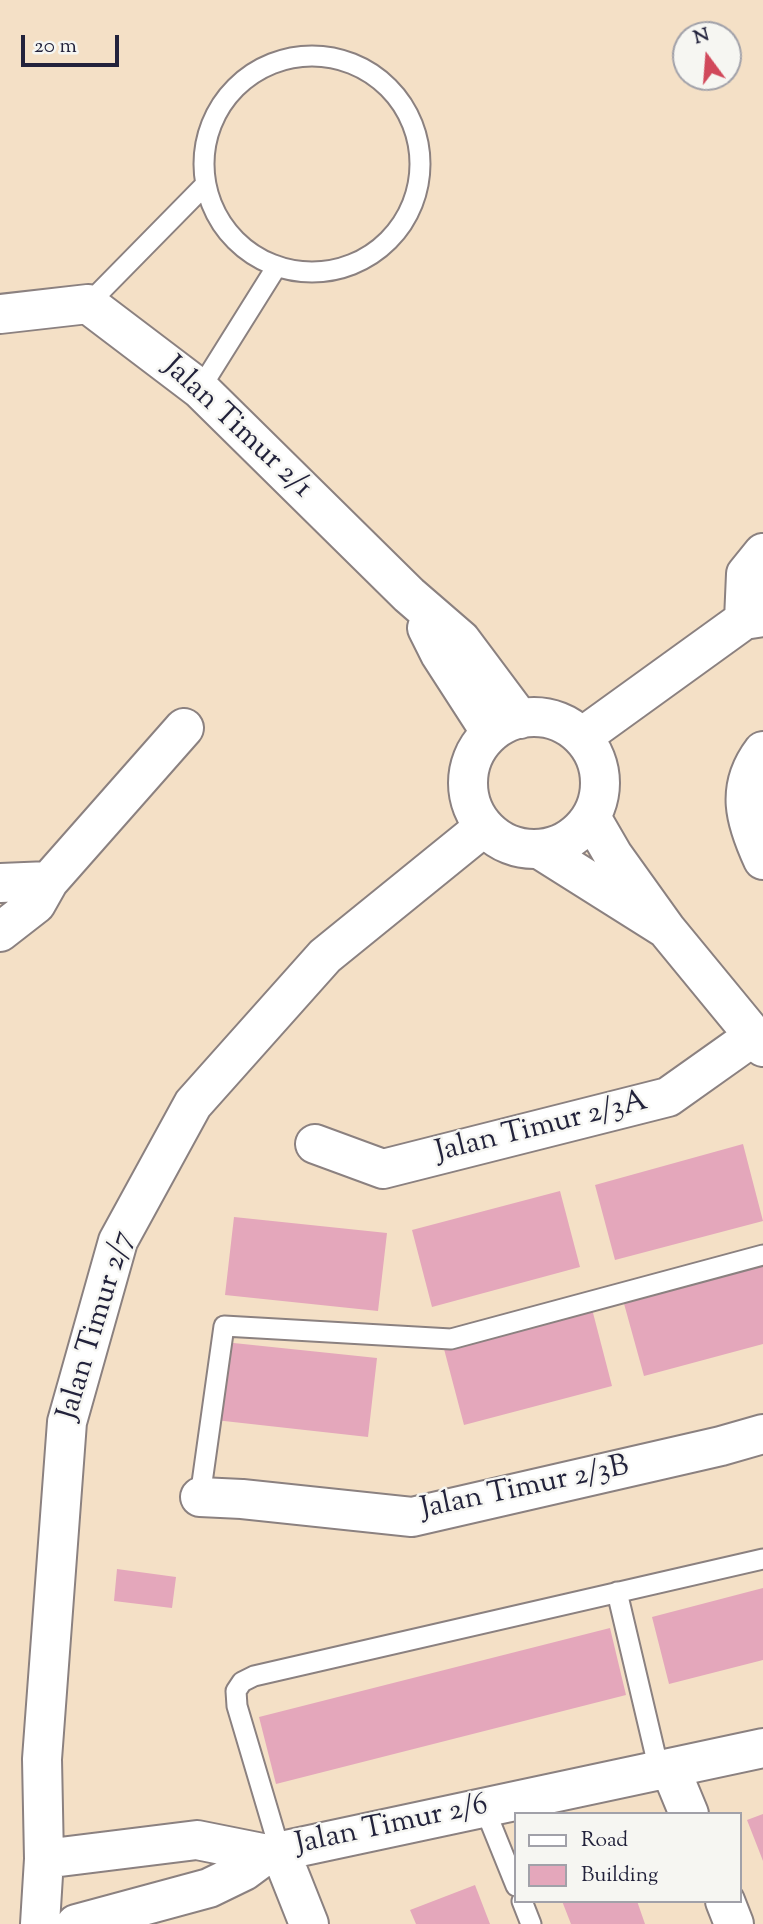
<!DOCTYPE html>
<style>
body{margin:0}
#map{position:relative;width:763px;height:1924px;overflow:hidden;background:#f4e0c6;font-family:"Sorts Mill Goudy",serif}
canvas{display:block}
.legend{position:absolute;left:514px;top:1812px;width:228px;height:91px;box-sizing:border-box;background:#f6f6f2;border:2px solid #a1a1a9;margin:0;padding:9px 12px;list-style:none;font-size:21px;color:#22223b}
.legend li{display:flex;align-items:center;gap:14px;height:35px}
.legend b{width:35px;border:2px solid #a1a1a9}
.north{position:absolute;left:672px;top:21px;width:70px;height:70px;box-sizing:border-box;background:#f6f6f2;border:2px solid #a1a1a9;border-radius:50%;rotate:344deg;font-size:19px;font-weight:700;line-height:28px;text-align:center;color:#22223b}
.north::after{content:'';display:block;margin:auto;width:24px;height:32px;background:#d1495b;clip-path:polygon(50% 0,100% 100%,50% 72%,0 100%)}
.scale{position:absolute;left:21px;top:35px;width:98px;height:32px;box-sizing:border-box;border:4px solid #22223b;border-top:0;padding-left:9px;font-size:21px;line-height:24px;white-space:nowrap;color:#22223b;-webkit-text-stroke:5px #f6f6f2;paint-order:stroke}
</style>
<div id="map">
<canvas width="763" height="1924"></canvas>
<ul class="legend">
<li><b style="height:9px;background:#fff"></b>Road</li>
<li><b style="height:19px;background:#e4a7bb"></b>Building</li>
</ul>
<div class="north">N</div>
<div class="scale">20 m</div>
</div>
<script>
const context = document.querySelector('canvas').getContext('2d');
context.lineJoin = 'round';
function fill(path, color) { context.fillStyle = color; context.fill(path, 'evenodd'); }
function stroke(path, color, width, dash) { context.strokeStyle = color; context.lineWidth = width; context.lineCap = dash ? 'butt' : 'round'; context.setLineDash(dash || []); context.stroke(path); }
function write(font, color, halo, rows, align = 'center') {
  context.font = font + ' "Sorts Mill Goudy",serif'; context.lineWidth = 5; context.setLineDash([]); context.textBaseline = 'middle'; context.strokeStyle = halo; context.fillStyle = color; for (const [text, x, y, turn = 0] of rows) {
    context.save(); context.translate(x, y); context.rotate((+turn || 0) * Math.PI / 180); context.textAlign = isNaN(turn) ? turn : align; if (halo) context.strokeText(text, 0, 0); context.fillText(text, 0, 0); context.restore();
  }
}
fill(new Path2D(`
 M 743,1144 L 763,1221 L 615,1260 L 595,1185 Z
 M 560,1191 L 580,1267 L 432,1307 L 412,1230 Z
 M 234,1217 L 387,1233 L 378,1311 L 225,1295 Z
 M 763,1262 L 763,1344 L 644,1376 L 623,1300 Z
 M 592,1309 L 612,1386 L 464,1425 L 444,1349 Z
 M 224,1342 L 377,1358 L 368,1437 L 215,1420 Z
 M 117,1569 L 176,1577 L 172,1608 L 114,1601 Z
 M 763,1588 L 763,1660 L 669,1684 L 652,1617 Z
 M 610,1628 L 626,1695 L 276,1784 L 259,1717 Z
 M 763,1814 L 763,1861 L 747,1820 Z
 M 475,1885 L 490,1924 L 416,1924 L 410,1910 Z
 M 562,1901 L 637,1901 L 645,1924 L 571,1924 Z`), '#e4a7bb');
const lane = new Path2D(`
 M204 164a108 108 0 1 1 216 0a108 108 0 1 1-216 0Z
 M 88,304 L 205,185
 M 200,389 L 277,266
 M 200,1497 L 224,1326 L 451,1339 L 763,1255
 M 617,1592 L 659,1770
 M 484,1807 L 516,1886
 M 280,1851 L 237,1706 L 236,1691 L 242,1682 L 254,1676 L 763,1559
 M 522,1901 L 531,1924`);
const street = new Path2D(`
 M 0,314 L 88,304 L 200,389 L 409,595 L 461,640 L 520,719
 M 744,620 L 746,574 L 763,553
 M 427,628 L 440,654 L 491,733
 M468 783a66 66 0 1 1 132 0a66 66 0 1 1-132 0Z
 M 582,737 L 744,620 L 763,617
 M 763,751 C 735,788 745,821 763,860
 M 539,849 L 666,929 L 613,855 L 591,817
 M 0,883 L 49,881
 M 666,929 L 763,1047
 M 0,932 L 36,904 L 49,881 L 184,728
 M 315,1144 L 383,1169 L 668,1097 L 754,1036
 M 200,1497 L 242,1499 L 412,1517 L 721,1446 L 763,1434
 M 670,1768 L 689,1814
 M 280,1851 L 309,1924
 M 44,1859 L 197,1840 L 267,1854 L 763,1748
 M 725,1901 L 734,1924
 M 40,1924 L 44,1859 L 42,1759 L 67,1422 L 118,1241 L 193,1104 L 325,956 L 484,827
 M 76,1924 L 209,1888 L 244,1871 L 267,1854`);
stroke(lane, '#8b8180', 23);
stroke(street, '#8b8180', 42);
stroke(lane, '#fff', 19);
stroke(street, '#fff', 38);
write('30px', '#22223b', '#f6f6f2', [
 ["Jalan Timur 2/1",236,429,43],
 ["Jalan Timur 2/3A",542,1129,-14],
 ["Jalan Timur 2/7",98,1326,-73],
 ["Jalan Timur 2/3B",525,1490,-12],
 ["Jalan Timur 2/6",392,1827,-12]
]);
</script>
